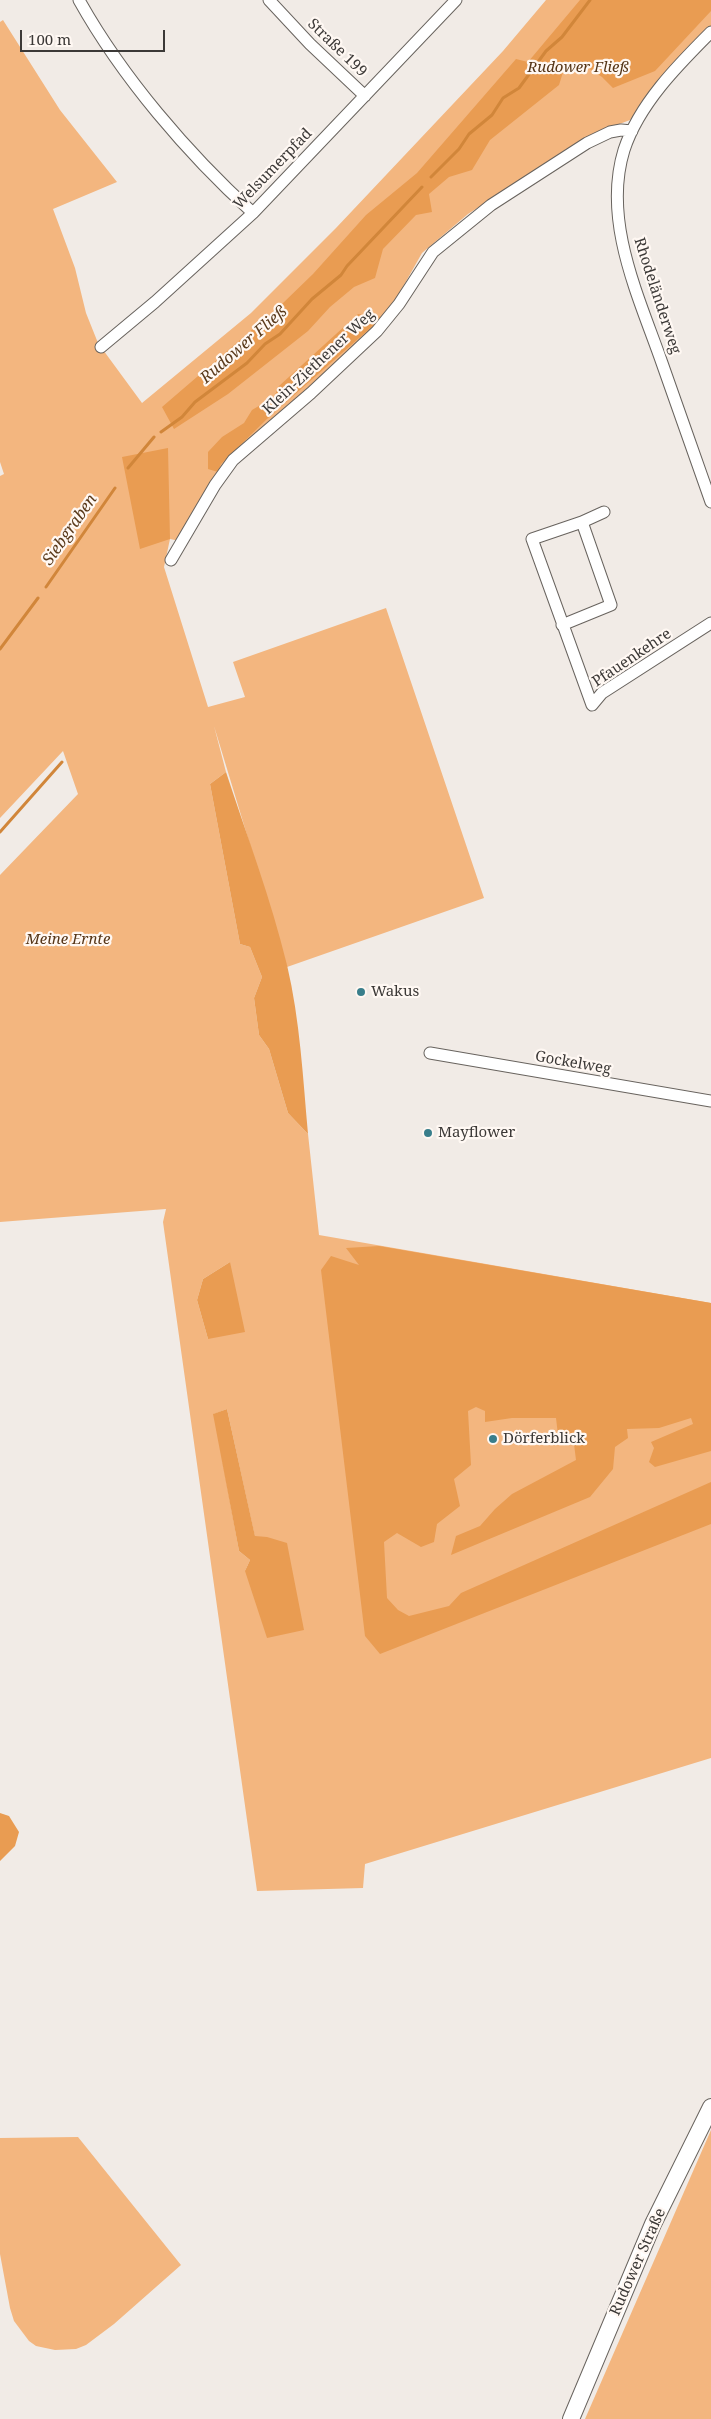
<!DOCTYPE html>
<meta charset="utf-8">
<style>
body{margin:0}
#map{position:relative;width:711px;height:2419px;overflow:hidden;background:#f1ebe6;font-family:"Noto Serif",serif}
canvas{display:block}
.scale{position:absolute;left:20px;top:30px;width:145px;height:22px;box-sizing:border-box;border:2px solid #3c3937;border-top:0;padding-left:6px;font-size:15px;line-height:18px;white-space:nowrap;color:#3c3937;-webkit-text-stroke:4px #fff8f3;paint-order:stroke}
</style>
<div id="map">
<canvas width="711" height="2419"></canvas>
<div class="scale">100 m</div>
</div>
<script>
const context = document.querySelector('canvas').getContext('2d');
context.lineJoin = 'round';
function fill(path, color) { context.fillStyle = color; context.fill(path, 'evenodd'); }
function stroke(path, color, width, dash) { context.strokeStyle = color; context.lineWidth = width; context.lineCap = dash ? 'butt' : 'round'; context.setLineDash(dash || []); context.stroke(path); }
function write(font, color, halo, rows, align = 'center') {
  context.font = font + ' "Noto Serif",serif'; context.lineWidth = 4.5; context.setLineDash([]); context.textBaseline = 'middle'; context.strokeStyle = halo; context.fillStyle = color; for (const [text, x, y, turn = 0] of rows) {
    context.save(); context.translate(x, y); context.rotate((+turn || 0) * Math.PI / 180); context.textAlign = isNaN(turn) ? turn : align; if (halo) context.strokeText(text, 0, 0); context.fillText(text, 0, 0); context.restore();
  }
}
fill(new Path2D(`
 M 546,0 L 711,0 L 711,26 L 681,57 L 630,120 L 593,134 L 468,214 L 422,253 L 386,317 L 307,391 L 243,444 L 223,465 L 180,541 L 170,539 L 164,567 L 208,707 L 245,697 L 233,662 L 386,608 L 484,898 L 287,967 L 214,726 L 226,772 L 210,784 L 240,944 L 250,947 L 262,977 L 254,998 L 259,1035 L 269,1049 L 288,1113 L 308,1134 L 319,1235 L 711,1303 L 711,1758 L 365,1864 L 363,1888 L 257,1891 L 163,1222 L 166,1209 L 0,1222 L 0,875 L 78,794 L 63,751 L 0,818 L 0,476 L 4,474 L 0,462 L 0,22 L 3,20 L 60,110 L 117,182 L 53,209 L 75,268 L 86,313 L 98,343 L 142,403 L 251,313 L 336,228 L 503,51 ZM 230,1262 L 208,1339 L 197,1300 L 203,1279 ZM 227,1409 L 255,1537 L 267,1537 L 245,1571 L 250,1560 L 239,1551 L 214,1414 Z
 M 711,2130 L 711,2419 L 585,2419 Z
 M 78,2137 L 181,2265 L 114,2324 L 86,2345 L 76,2349 L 55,2350 L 36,2346 L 29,2341 L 14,2321 L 10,2308 L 0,2254 L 0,2138 Z`), '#f3b67f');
fill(new Path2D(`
 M 580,0 L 711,0 L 711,11 L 655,71 L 613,88 L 602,77 L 577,61 L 565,66 L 559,85 L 490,140 L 472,170 L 449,177 L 429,194 L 432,212 L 416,215 L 383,249 L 375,278 L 354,287 L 330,307 L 308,331 L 228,394 L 174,429 L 162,407 L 283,303 L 313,274 L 366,215 L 417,173 L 516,59 L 528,62 Z
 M 358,314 L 383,317 L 267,419 L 221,464 L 218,472 L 208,469 L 208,452 L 222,437 L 244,423 L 252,410 L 274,397 L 279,386 Z
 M 168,448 L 170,539 L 140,549 L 122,457 Z
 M 226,772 C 247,836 271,899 287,965 C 300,1020 303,1078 308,1134 L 288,1113 L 269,1049 L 259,1035 L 254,998 L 262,977 L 250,947 L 240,944 L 210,784 Z
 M 379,1246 L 711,1303 L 711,1451 L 655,1467 L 649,1462 L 654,1448 L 651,1442 L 693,1424 L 691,1418 L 659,1428 L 627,1429 L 628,1438 L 615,1447 L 613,1469 L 590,1497 L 451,1555 L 456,1536 L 480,1526 L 495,1509 L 512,1494 L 576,1460 L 574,1444 L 558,1435 L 556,1418 L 512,1418 L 485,1422 L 485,1411 L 476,1407 L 468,1411 L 471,1465 L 454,1479 L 460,1506 L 437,1524 L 434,1542 L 421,1547 L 397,1533 L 384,1542 L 387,1598 L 398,1610 L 409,1616 L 449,1606 L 461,1593 L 711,1482 L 711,1524 L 380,1654 L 365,1636 L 321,1270 L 331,1256 L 359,1265 L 346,1248 Z
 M 230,1262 L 245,1332 L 208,1339 L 197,1300 L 203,1279 Z
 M 227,1409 L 255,1536 L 267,1537 L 287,1543 L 304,1630 L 267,1638 L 245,1571 L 250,1560 L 239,1551 L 213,1414 Z
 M 0,1813 L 9,1816 L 19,1832 L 15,1846 L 0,1861 Z`), '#e99c52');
stroke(new Path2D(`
 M 431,177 L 459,149 L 469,134 L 492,115 L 503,98 L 519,88 L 546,51 L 562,37 L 590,0
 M 161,432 L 182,417 L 195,402 L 247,363 L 265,344 L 280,334 L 312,299 L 341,275 L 347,266 L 422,187
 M 128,468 L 154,437
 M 46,587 L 115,488
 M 0,649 L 38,598
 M 0,832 L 62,762`), '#d1863a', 3);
const street = new Path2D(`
 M 79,0 C 122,77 188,154 253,213
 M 269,0 L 310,44 L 365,96
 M 711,32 C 678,65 639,104 624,150 C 602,221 639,297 662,363 C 678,409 695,456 711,502
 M 101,347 L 155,302 L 253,213 L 456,0
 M 582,522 L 604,512
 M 171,560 L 215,485 L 233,460 L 311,393 L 377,331 L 399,304 L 433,252 L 491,205 L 587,143 L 610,132 L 621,130 L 632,131
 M 562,625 L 611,605 L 582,522 L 532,539 L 592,705 L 602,693 L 711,623
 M 430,1053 L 711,1101`);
const secondary = new Path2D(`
 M 571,2419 L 653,2224 L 711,2107`);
stroke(street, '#68635e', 13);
stroke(secondary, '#68635e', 18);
stroke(street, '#fff', 11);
stroke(secondary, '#fff', 16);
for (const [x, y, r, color] of [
 [361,992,5,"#397e8b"],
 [428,1133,5,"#397e8b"],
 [493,1439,5,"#397e8b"]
]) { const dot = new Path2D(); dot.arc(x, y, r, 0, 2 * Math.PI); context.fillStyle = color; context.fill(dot); stroke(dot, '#fff8f3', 2); }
write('15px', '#3c3937', '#fff8f3', [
 ["Straße 199",337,48,44],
 ["Welsumerpfad",273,169,-46],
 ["Rhodeländerweg",657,296,72],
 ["Klein-Ziethener Weg",319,362,-43],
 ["Pfauenkehre",632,658,-34],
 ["Gockelweg",573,1063,10],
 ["Rudower Straße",638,2262,-66]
]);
write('italic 15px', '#553517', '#fff8f3', [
 ["Rudower Fließ",578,68],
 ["Meine Ernte",68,940]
]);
write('15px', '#3c3937', '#fff8f3', [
 ["Wakus",371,992],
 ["Mayflower",438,1133],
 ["Dörferblick",503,1439]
], 'left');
write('italic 16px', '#5a3a1b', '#fff8f3', [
 ["Rudower Fließ",244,345,-41],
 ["Siebgraben",70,530,-55]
]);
</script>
